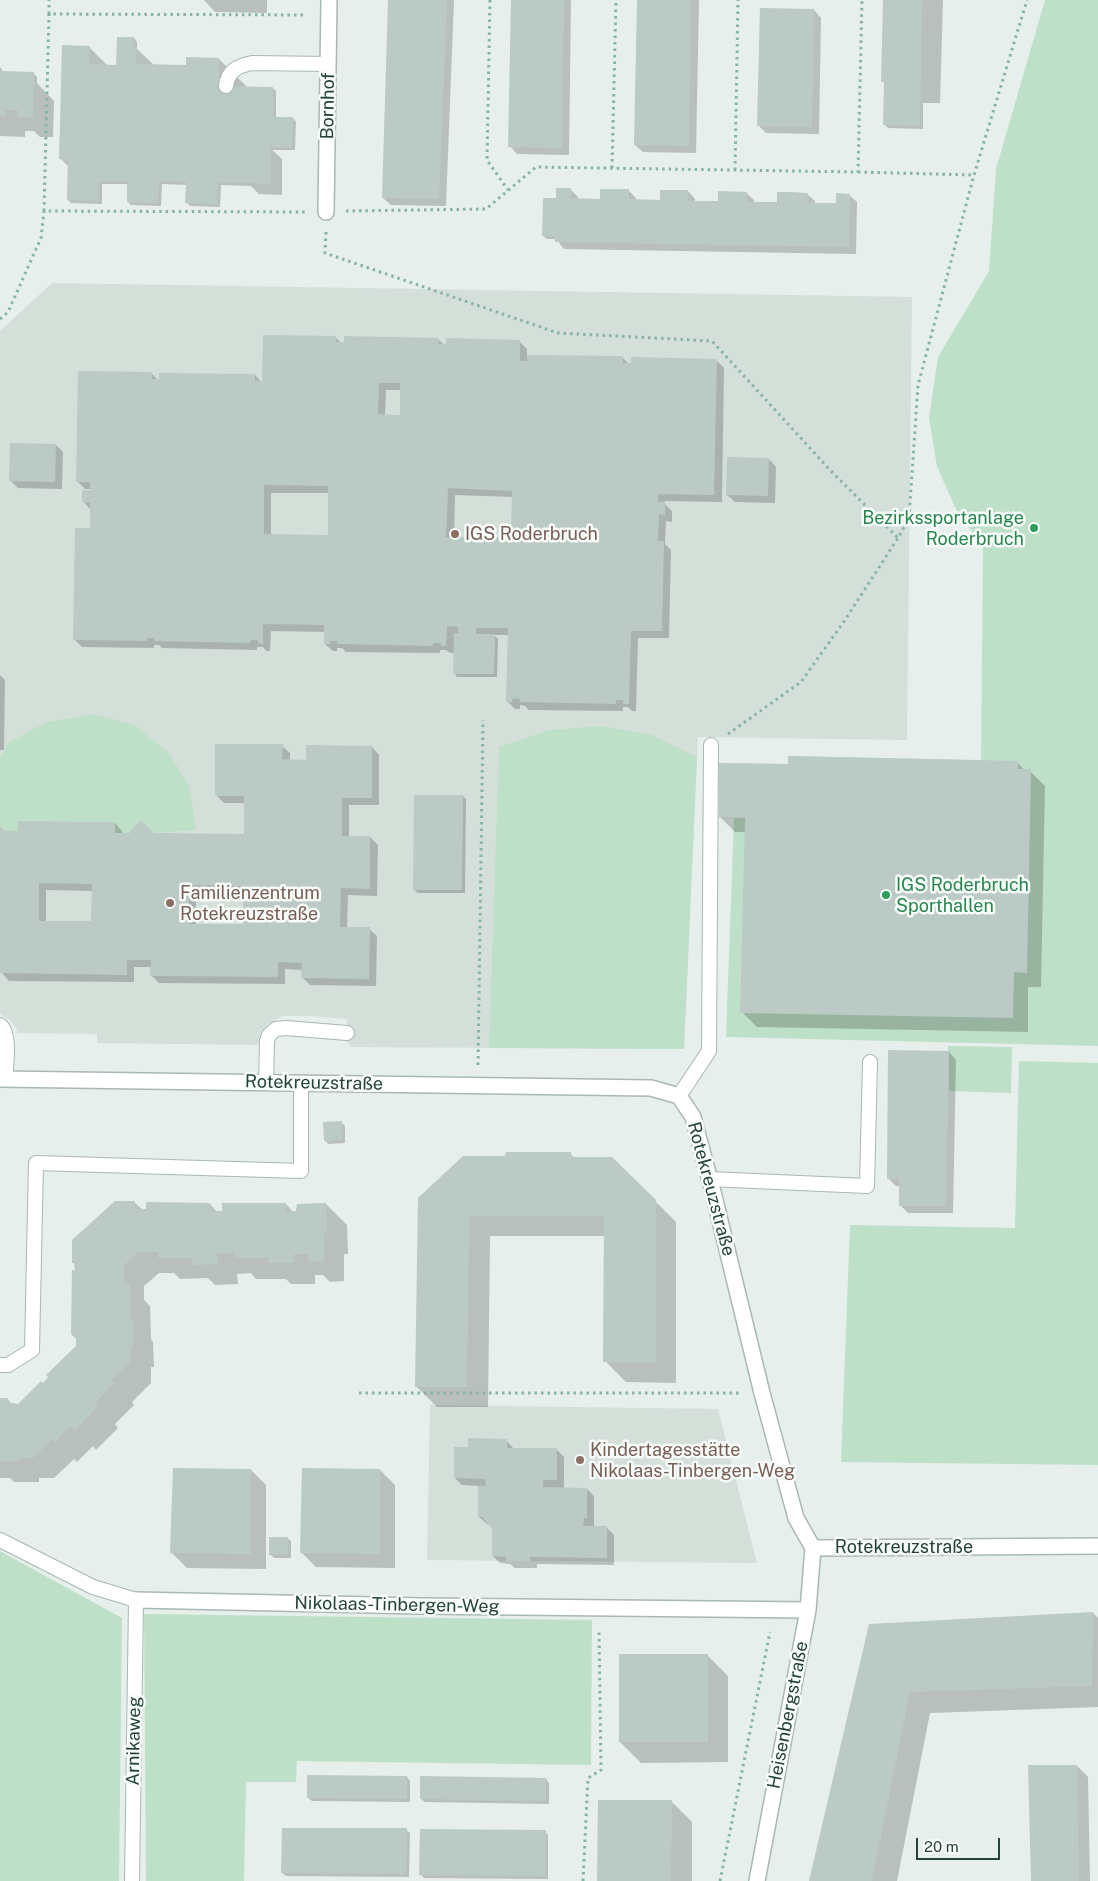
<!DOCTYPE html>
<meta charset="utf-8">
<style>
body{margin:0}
#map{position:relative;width:1098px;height:1881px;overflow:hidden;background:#e6efeb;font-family:"Public Sans",sans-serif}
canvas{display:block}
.scale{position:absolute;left:916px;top:1838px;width:84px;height:22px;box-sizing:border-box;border:2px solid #24423a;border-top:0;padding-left:6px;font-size:15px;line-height:18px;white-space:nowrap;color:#24423a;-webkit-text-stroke:4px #f7fbf9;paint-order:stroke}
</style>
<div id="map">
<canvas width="1098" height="1881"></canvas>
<div class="scale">20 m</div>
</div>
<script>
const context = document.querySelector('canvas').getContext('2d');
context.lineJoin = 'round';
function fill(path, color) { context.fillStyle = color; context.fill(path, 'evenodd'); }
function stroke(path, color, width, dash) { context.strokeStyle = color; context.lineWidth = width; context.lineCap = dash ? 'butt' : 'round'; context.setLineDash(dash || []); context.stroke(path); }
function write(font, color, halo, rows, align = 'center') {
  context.font = font + ' "Public Sans",sans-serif'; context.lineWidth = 5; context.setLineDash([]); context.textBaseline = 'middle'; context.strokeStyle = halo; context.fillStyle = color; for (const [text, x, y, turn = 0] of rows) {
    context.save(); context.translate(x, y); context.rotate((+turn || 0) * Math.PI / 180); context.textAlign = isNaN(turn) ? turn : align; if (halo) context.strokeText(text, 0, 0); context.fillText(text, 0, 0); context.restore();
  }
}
fill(new Path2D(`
 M 52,283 L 912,297 L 907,740 L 698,737 L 684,1049 L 352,1047 L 347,1042 L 347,1019 L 308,1016 L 283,1016 L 267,1025 L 260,1035 L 258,1045 L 97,1043 L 97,1034 L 17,1033 L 17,1030 L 10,1020 L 0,1014 L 0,331 Z
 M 430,1405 L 718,1409 L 757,1563 L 427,1560 Z`), '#d4dfda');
fill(new Path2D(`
 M 1045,0 L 1098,0 L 1098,1046 L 726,1037 L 734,818 L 719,817 L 719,763 L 788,764 L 788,756 L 981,760 L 983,547 L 956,509 L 937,467 L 929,418 L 938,357 L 989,271 L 996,169 Z
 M 92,714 L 135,725 L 169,753 L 190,787 L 196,830 L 154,833 L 141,820 L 130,831 L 130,833 L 115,833 L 115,822 L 18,821 L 18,831 L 3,831 L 0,826 L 0,758 L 9,742 L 47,722 Z
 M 600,726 L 652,735 L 697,757 L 684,1049 L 489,1048 L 499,747 L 549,730 Z
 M 948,1046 L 1012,1047 L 1011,1093 L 949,1091 Z
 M 1019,1061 L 1098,1063 L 1098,1465 L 841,1462 L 850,1225 L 1015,1228 Z
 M 0,1551 L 122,1618 L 119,1881 L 0,1881 Z
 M 144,1614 L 592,1620 L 591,1765 L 297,1761 L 296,1782 L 246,1782 L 244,1881 L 146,1881 Z`), '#bfe0c8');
fill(new Path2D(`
 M 204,0 L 267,0 L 267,13 L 215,12 Z
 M 389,0 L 454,0 L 446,206 L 391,205 L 383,198 Z
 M 512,0 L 571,0 L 569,155 L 517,154 L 510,146 Z
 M 638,0 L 699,0 L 696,153 L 643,152 L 635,145 Z
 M 884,0 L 943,0 L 940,103 L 923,103 L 923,129 L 888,128 L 885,125 L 885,84 L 883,81 Z
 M 814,10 L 821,18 L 819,134 L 766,133 L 758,125 Z
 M 134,38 L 137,42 L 137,49 L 154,65 L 187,66 L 219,59 L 247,87 L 273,88 L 276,91 L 276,118 L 293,118 L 296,122 L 295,150 L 272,150 L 282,159 L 282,195 L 259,194 L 251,186 L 221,185 L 220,207 L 190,206 L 187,203 L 187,185 L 162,184 L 161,206 L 131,205 L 128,202 L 128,184 L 102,184 L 102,204 L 71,203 L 68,200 L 68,166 L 60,158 L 89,47 L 108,66 L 117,68 Z
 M 0,67 L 3,72 L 33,73 L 37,77 L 37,83 L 54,101 L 53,137 L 40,137 L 34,131 L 25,131 L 25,137 L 0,136 Z
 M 570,189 L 578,197 L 578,200 L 601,200 L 628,190 L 636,198 L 636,201 L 661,201 L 688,191 L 695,199 L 695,202 L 719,202 L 746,193 L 754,200 L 754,203 L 779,204 L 807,194 L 815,201 L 815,204 L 837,205 L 849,195 L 857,202 L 856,254 L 564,249 L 556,239 L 547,239 L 543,236 L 555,199 Z
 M 336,338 L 341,343 L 438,339 L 444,345 L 519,341 L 527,349 L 527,356 L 623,358 L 629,364 L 716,360 L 724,368 L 722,502 L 665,501 L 665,504 L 672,511 L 672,522 L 666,521 L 665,544 L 671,550 L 669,638 L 638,638 L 636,711 L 632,711 L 628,707 L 623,707 L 623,711 L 529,710 L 525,706 L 520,705 L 520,709 L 515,709 L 508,702 L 509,635 L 494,635 L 498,639 L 497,677 L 457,677 L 454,673 L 454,653 L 450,653 L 446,650 L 440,650 L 440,653 L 346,652 L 342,648 L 337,648 L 337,651 L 333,651 L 325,644 L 325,632 L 271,631 L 270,651 L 266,651 L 263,647 L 257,647 L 257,650 L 162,648 L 159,645 L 154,645 L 154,648 L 82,647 L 74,639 L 91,529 L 91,510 L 84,502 L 92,492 L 92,489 L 85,489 L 77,481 L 152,374 L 158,380 L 255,375 L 262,383 ZM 386,390 L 402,390 L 401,416 L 385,415 ZM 271,493 L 329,493 L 329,536 L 271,535 ZM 455,495 L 513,497 L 512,540 L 454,538 Z
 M 56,445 L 63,452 L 62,489 L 18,488 L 10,480 Z
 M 769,459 L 776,467 L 775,503 L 735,502 L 727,495 Z
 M 0,675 L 5,680 L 4,750 L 0,750 Z
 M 282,746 L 290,753 L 290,761 L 307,761 L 372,747 L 379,755 L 379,805 L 349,805 L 349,837 L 370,837 L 378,845 L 377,896 L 348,895 L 347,928 L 369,929 L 377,936 L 376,986 L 310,985 L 302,977 L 303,970 L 285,969 L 285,984 L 159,983 L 152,976 L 152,967 L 134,967 L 134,982 L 9,981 L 2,973 L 0,965 L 0,827 L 5,832 L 115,823 L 122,831 L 122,834 L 245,835 L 245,803 L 224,803 L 216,795 ZM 46,890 L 93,891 L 92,923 L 46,922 ZM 196,892 L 244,893 L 244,926 L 196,925 Z
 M 1017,762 L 1025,771 L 1030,771 L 1045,786 L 1041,987 L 1028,987 L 1028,1032 L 757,1027 L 742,1012 L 746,832 L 735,832 L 720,817 L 790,765 Z
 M 463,796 L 466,799 L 465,893 L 418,893 L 414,890 Z
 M 949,1052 L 956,1060 L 953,1213 L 908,1213 L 900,1205 L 901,1186 L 896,1186 L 889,1179 Z
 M 341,1122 L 345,1126 L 345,1143 L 328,1144 L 325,1140 Z
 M 570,1154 L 575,1158 L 655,1201 L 676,1222 L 676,1383 L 626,1382 L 605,1361 L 605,1236 L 490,1236 L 488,1407 L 437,1407 L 416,1386 L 419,1199 L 506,1157 Z
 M 135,1203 L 143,1210 L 210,1204 L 217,1212 L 286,1204 L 293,1212 L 326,1204 L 347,1225 L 348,1254 L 344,1254 L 344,1281 L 330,1282 L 323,1275 L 315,1275 L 315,1284 L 291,1284 L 286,1279 L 256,1279 L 251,1273 L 237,1274 L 238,1284 L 215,1285 L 208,1278 L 180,1279 L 174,1273 L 159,1273 L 144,1286 L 144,1300 L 150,1306 L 151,1339 L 153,1342 L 154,1367 L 151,1367 L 151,1383 L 132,1402 L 134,1405 L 115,1424 L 118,1428 L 96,1450 L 93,1446 L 77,1462 L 74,1459 L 54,1478 L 39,1478 L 39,1482 L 14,1482 L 10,1478 L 0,1478 L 0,1399 L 11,1405 L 19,1405 L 43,1384 L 77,1347 L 76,1265 L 73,1262 Z
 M 506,1440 L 514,1449 L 556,1449 L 564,1457 L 564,1489 L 587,1489 L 594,1496 L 594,1527 L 607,1528 L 614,1535 L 614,1565 L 537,1564 L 537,1568 L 515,1568 L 510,1564 L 500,1563 L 493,1556 L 493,1527 L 490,1524 L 487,1524 L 479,1517 L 479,1486 L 462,1485 L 455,1478 L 469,1449 Z
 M 251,1470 L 266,1485 L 266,1569 L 187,1568 L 172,1553 Z
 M 380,1470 L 395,1485 L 395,1568 L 316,1567 L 301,1552 Z
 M 287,1538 L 291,1541 L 291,1558 L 274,1558 L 270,1554 Z
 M 1093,1613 L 1098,1618 L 1098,1707 L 930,1713 L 897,1881 L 810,1881 L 870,1626 Z
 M 707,1655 L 728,1676 L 728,1762 L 641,1763 L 620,1742 Z
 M 1077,1766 L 1088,1777 L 1090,1881 L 1032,1881 Z
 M 407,1777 L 410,1781 L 410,1802 L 312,1801 L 308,1798 Z
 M 546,1779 L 549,1783 L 549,1804 L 425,1802 L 421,1799 Z
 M 671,1801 L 692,1822 L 692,1881 L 598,1881 Z
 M 406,1830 L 410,1833 L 409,1877 L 286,1876 L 282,1873 Z
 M 545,1832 L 548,1835 L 548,1879 L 424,1878 L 420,1874 Z`), '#0003');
fill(new Path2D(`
 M 388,0 L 447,0 L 439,199 L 382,198 Z
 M 511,0 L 564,0 L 562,148 L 508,147 Z
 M 637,0 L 691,0 L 689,146 L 634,145 Z
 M 883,0 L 922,0 L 920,126 L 883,125 L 884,82 L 881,82 Z
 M 760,8 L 814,9 L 812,127 L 757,126 Z
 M 117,37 L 134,37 L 134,47 L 137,47 L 136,64 L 186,65 L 186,57 L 219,58 L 219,86 L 273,87 L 273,117 L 293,117 L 292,147 L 271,147 L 271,184 L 218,182 L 217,204 L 185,203 L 186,182 L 159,181 L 158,203 L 127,202 L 127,181 L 99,181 L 99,201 L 67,200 L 68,159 L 59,159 L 62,45 L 90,46 L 89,64 L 116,65 Z
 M 0,71 L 34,72 L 33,117 L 18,117 L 18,110 L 5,110 L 5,116 L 0,116 Z
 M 556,188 L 571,188 L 570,198 L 600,199 L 600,189 L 629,189 L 629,199 L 660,200 L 660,190 L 688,190 L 688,201 L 718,201 L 718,191 L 747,192 L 747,202 L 777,202 L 777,192 L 791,192 L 808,193 L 807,203 L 836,203 L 836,193 L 850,194 L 849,247 L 555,242 L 555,236 L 542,236 L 543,198 L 556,198 Z
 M 263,335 L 336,336 L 336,342 L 344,342 L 344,336 L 439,338 L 439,344 L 446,344 L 446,338 L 520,340 L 520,361 L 527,361 L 527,355 L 623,356 L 623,363 L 631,363 L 631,357 L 717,359 L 714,495 L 658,494 L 658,502 L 665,502 L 665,515 L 659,514 L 658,541 L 664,541 L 662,631 L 631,631 L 629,704 L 623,704 L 623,700 L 616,700 L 616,704 L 520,702 L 520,699 L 513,698 L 512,702 L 506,702 L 508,628 L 476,628 L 476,634 L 495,634 L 494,674 L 453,674 L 454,633 L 458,633 L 458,627 L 447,626 L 446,646 L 441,646 L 441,643 L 433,643 L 433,646 L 337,644 L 337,641 L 330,641 L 330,644 L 324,644 L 324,625 L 263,624 L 263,644 L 258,643 L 258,640 L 250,640 L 250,643 L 154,641 L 154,638 L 147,638 L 147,641 L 73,640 L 75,528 L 90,528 L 90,503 L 82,502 L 82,490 L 90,490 L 90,482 L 76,482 L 78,371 L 152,372 L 152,379 L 159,379 L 159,373 L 255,374 L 255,381 L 262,381 ZM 379,383 L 400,383 L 400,415 L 378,414 ZM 264,485 L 328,486 L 328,535 L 264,534 ZM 448,488 L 512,491 L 511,538 L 446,537 Z
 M 10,443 L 56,444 L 55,482 L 9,481 Z
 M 727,457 L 769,458 L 768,496 L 726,495 Z
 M 215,744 L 283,744 L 282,759 L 306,760 L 306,745 L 372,746 L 372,798 L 342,798 L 342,836 L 370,836 L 370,889 L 341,888 L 340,927 L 370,927 L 369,979 L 301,978 L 302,963 L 278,962 L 278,977 L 150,976 L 151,960 L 127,960 L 127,975 L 0,973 L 0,826 L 3,831 L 18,831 L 18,821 L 115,822 L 115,833 L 130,833 L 130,831 L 141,820 L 154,833 L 244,834 L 244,796 L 215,796 ZM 39,883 L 92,884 L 91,921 L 39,921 ZM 189,885 L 243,886 L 243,924 L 189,924 Z
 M 788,756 L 1018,761 L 1018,769 L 1031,769 L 1027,973 L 1014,972 L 1013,1018 L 740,1013 L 745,818 L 719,817 L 719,763 L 788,764 Z
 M 414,795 L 463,795 L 462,890 L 413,890 Z
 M 888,1050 L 949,1051 L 946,1206 L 899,1206 L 899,1179 L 887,1179 Z
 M 342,1121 L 342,1140 L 324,1141 L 323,1122 Z
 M 506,1152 L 571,1152 L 571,1157 L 612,1157 L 656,1200 L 656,1363 L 603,1362 L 604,1216 L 469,1216 L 467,1387 L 415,1387 L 418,1198 L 463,1156 L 505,1156 Z
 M 115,1201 L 135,1201 L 135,1209 L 146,1209 L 146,1202 L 210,1203 L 211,1211 L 222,1211 L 222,1203 L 286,1203 L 286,1211 L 296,1211 L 297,1204 L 326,1203 L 327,1233 L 324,1233 L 324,1261 L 308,1261 L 308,1254 L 294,1254 L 294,1263 L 269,1263 L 269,1258 L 234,1258 L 234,1253 L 217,1253 L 218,1264 L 193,1265 L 192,1258 L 158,1258 L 158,1252 L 138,1252 L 124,1265 L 124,1284 L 130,1284 L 130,1320 L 133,1320 L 133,1346 L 131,1347 L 131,1362 L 112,1380 L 114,1383 L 95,1403 L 98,1407 L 75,1430 L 71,1426 L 55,1442 L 52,1439 L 33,1458 L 19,1458 L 19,1461 L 0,1461 L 0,1398 L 7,1398 L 11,1403 L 18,1404 L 41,1381 L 43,1383 L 48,1377 L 46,1375 L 76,1346 L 76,1339 L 71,1334 L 72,1270 L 75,1270 L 74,1263 L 72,1263 L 72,1240 Z
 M 468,1438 L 507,1439 L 507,1448 L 557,1448 L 557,1480 L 543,1480 L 543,1487 L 587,1488 L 587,1518 L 584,1518 L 583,1526 L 607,1526 L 607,1558 L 530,1557 L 530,1561 L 506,1561 L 506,1557 L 492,1556 L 492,1528 L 482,1517 L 478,1517 L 478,1486 L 486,1486 L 485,1479 L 454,1478 L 454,1447 L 468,1447 Z
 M 173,1468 L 251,1469 L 251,1554 L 170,1553 Z
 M 302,1468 L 380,1469 L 380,1554 L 300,1553 Z
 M 269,1537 L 288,1537 L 288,1554 L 269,1555 Z
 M 1093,1612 L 1092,1686 L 910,1692 L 872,1881 L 809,1881 L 869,1624 Z
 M 619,1654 L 708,1654 L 708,1742 L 619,1742 Z
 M 1028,1765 L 1077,1765 L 1079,1881 L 1031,1881 Z
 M 307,1775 L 407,1776 L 407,1799 L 307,1798 Z
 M 420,1776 L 546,1778 L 546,1801 L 420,1799 Z
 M 598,1800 L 672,1800 L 671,1881 L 597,1881 Z
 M 282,1828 L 407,1828 L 406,1874 L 281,1873 Z
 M 420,1829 L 546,1830 L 545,1876 L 419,1875 Z`), '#bbcac4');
const service = new Path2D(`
 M 226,86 C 228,70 238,66 252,63 L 328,64
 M 0,1025 C 11,1034 6,1066 5,1079
 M 266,1083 L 267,1041 L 269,1035 L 276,1029 L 286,1028 L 347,1033
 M 679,1096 L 709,1051 L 711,745
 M 709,1179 L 867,1186 L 870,1062
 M 0,1365 L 8,1365 L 32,1350 L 36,1163 L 301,1171 L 301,1084
 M 0,1540 L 93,1587 L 136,1600 L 132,1881`);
const minor = new Path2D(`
 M 326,212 L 329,0
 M 0,1079 L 651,1088 L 679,1096 L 693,1117 L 713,1192 L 762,1393 L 796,1518 L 813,1548 L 1098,1546
 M 136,1600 L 421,1606 L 808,1610
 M 757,1881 L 808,1610 L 813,1548`);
stroke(service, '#a8b8b2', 16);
stroke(minor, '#a8b8b2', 18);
stroke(new Path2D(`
 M 490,0 L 487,160 L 508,190
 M 49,14 L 49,0
 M 612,168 L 616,0
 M 735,170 L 738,0
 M 858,172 L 974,175
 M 44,211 L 49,14 L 306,15
 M 346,211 L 486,209 L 536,167 L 858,172 L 862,0
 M 326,232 L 325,253 L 558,333 L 712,341 L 830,470 L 898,538
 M 0,319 L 8,312 L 41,238 L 44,211 L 305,212
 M 728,734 L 801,682 L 845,620 L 898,538 L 909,518 L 918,385 L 974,175 L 1027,0
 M 478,1065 L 483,720
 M 359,1393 L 739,1393
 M 583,1881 L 588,1778 L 601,1770 L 599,1629
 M 720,1881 L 770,1632`), '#86b3a5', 3, [2.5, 4]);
stroke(service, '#fff', 14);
stroke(minor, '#fff', 15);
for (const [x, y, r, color] of [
 [1034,528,5,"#2e9e5b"],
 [455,534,5,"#8d6e63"],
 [886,895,5,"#2e9e5b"],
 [170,903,5,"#8d6e63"],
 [580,1460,5,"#8d6e63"]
]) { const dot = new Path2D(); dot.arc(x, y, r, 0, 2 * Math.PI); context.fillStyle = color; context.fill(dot); stroke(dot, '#f7fbf9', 2); }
write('18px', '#24423a', '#f7fbf9', [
 ["Bornhof",328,106,-89],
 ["Rotekreuzstraße",314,1083,1],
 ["Rotekreuzstraße",711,1189,75],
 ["Rotekreuzstraße",904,1547],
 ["Nikolaas-Tinbergen-Weg",397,1605,1],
 ["Heisenbergstraße",788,1715,-79],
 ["Arnikaweg",134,1741,-89]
]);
write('18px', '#27864d', '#f7fbf9', [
 ["Bezirkssportanlage",1024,518],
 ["Roderbruch",1024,539],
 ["IGS Roderbruch",896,885,"left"],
 ["Sporthallen",896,906,"left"]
], 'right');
write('18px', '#785e54', '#f7fbf9', [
 ["IGS Roderbruch",465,534],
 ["Familienzentrum",180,893],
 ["Rotekreuzstraße",180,914],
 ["Kindertagesstätte",590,1450],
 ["Nikolaas-Tinbergen-Weg",590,1471]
], 'left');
</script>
